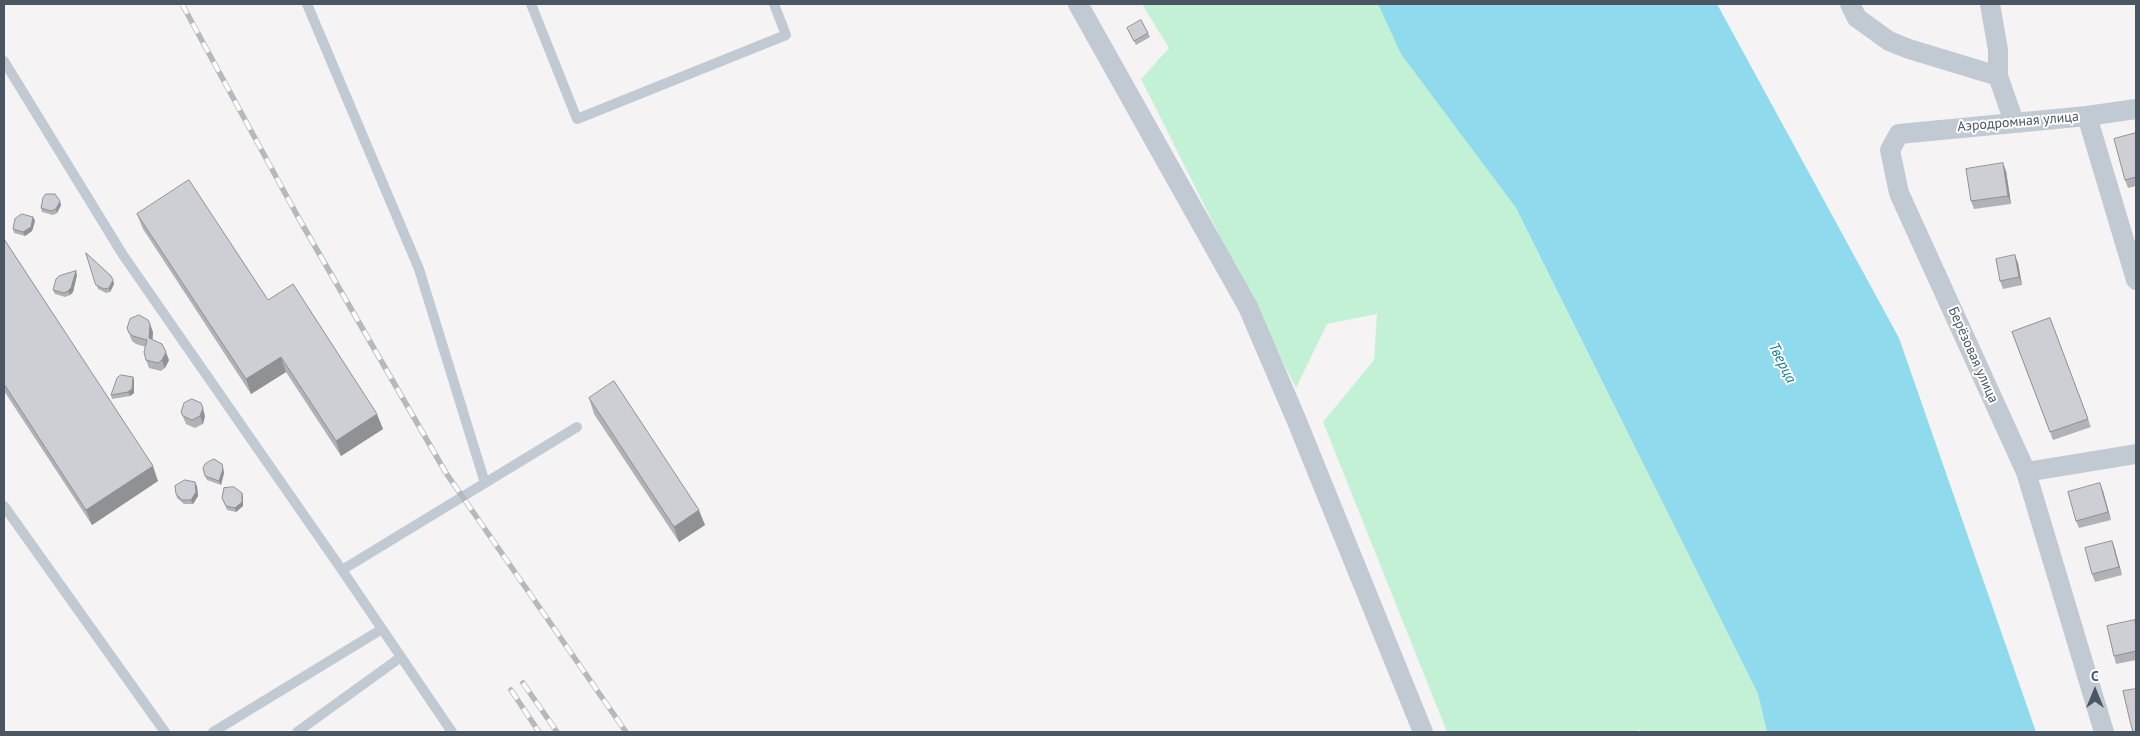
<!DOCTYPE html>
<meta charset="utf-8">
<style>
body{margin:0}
#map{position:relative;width:2140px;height:736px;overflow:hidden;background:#f5f3f3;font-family:"PT Sans",sans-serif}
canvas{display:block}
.frame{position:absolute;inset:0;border:5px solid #4a5661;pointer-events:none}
.north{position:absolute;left:2070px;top:666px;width:50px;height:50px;-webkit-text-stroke:4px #fff;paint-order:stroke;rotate:0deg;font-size:14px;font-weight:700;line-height:20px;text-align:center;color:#4a5661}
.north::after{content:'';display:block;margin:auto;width:18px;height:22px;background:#4a5661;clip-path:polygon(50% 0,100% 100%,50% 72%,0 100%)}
</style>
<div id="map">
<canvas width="2140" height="736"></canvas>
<div class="frame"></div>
<div class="north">С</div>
</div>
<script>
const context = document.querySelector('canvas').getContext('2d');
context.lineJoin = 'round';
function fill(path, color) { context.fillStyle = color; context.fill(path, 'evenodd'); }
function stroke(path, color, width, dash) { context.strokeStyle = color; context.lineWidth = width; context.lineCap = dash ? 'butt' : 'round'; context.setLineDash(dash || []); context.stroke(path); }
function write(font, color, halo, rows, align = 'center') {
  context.font = font + ' "PT Sans",sans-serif'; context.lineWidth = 4; context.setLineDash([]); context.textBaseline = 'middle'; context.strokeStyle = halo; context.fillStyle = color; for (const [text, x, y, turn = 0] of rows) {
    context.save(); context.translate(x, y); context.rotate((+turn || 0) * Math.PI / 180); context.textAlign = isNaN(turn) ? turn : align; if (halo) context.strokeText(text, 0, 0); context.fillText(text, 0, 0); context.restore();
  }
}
fill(new Path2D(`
 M 1142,4 L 1378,4 L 1402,54 L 1516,208 L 1758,694 L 1767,732 L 1640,732 L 1639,729 L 1635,732 L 1447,732 L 1323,422 L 1374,360 L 1377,314 L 1327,324 L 1296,388 L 1141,79 L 1169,48 Z`), '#c3f1d5');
fill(new Path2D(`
 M 1378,4 L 1717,4 L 1899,338 L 2036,732 L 1767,732 L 1758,694 L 1516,208 L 1401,54 Z`), '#90daee');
stroke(new Path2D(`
 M 307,4 L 419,269 L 485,483
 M 531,4 L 577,119 L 786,35 L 774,4
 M 4,61 L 123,255 L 342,570 L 452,732
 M 4,506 L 165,732
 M 342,570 L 577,427
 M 213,732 L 382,629
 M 297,732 L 401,657`), '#c1cad2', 10);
stroke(new Path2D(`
 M 1078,4 L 1248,307 L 1296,419 L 1423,732
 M 1850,4 L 1857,18 L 1889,41 L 1909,49 L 1998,76
 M 1990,4 L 1998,50 L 1998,76 L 2014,122
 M 2136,109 L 2087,116 L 1899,134 L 1890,150 L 1899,193 L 2026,472 L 2136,454
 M 2087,116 L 2136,280
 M 2026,472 L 2104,732`), '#c1cad2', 20);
const rail = new Path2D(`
 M 182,4 L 298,217 L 446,473 L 626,732
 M 523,683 L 557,732
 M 511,690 L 539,732`);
stroke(rail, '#b5b8bd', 5.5);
stroke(rail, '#fff', 4, [11]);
fill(new Path2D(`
 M 1127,28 L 1148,33 L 1150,37 L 1136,45 Z
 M 2136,133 L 2136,186 L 2128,188 L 2125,180 Z
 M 2006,171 L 2011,204 L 1974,209 L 1971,201 Z
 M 61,205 L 57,213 L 53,215 L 42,212 L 41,208 Z
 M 137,214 L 268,300 L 383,429 L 341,456 L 286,372 L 251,394 L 143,229 Z
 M 33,217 L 35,221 L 32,231 L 25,236 L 14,233 L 13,229 Z
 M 4,239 L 158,481 L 92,525 L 4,391 Z
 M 86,253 L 111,276 L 114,284 L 110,292 L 106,293 L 98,289 Z
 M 2018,263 L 2022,285 L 2003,289 L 2000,281 Z
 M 77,275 L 73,292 L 70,295 L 65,297 L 55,294 L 53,290 Z
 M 2050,318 L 2091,427 L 2053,440 L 2012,332 Z
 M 127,328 L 153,332 L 152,340 L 169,360 L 165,368 L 161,371 L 149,368 L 146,360 L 146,347 L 136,344 L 132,341 Z
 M 133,377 L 134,381 L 134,393 L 130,396 L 112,399 L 111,395 Z
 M 589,398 L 705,525 L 679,542 L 594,414 Z
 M 181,412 L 205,416 L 203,424 L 195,428 L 186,424 Z
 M 222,464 L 224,473 L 221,485 L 207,480 L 205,476 Z
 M 197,486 L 198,496 L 193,504 L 184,504 L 177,498 L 176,494 Z
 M 2103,491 L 2111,520 L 2079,528 L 2076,521 Z
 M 243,497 L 243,506 L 236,512 L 227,510 L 222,498 Z
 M 2112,541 L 2122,575 L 2095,582 L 2092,574 Z
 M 2136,625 L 2136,660 L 2116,664 L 2114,656 Z`), '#b0b2b7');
fill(new Path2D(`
 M 2003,163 L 2006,171 L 2011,204 L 2008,196 Z
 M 60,201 L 61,205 L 57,213 L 56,209 Z
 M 33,217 L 35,221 L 32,231 L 25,236 L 23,232 Z
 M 2015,255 L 2018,263 L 2022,285 L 2019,277 Z
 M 76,271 L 77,275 L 73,292 L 70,295 L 68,291 Z
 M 113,280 L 114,284 L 110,292 L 109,288 Z
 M 150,324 L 153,332 L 152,346 L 149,338 Z
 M 166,352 L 169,360 L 165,368 L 162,360 Z
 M 281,357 L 286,372 L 251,394 L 246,379 Z
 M 133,377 L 134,381 L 134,393 L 130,396 L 128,392 Z
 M 203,408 L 205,416 L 203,424 L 200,416 Z
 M 377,414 L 383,429 L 341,456 L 336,441 Z
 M 222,464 L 224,473 L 221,485 L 219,481 Z
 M 153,466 L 158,481 L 92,525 L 86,510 Z
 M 195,482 L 197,486 L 198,496 L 193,504 L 191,500 Z
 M 2100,483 L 2103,491 L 2111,520 L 2108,512 Z
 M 242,493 L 243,497 L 243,506 L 236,512 L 235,508 Z
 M 699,510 L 705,525 L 679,542 L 674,527 Z
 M 2112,541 L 2115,549 L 2122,575 L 2119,567 Z`), '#909195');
const building = new Path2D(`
 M 1141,20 L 1148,33 L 1134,41 L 1127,28 Z
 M 2136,133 L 2136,177 L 2125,180 L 2114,139 Z
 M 2003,163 L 2008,196 L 1971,201 L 1966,169 Z
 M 189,180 L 268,300 L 293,284 L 377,414 L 336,441 L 281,357 L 246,379 L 137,214 Z
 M 46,194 L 55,194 L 60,201 L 56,209 L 51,211 L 41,208 L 43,198 Z
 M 22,214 L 33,217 L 31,227 L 23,232 L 13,229 L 15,219 Z
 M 4,239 L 153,466 L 86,510 L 4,384 Z
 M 86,253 L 111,276 L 113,280 L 109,288 L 104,289 L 96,285 Z
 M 2015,255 L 2019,277 L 2000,281 L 1996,259 Z
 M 76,271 L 71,288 L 68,291 L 64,293 L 53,290 L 56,279 L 59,276 Z
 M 139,315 L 148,320 L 150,324 L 149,338 L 162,344 L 166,352 L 162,360 L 158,363 L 146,360 L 144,352 L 147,340 L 133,336 L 129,333 L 127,328 L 130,319 Z
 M 2050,318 L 2088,419 L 2050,432 L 2012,332 Z
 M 121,375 L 133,377 L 132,389 L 128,392 L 111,395 L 117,378 Z
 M 614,381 L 699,510 L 674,527 L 589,398 Z
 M 192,399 L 201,403 L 203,408 L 200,416 L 192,420 L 183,416 L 181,412 L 184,403 Z
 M 214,459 L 222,464 L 223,469 L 219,481 L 205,476 L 203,468 L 205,464 Z
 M 185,480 L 195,482 L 196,492 L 191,500 L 182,500 L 176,494 L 175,486 Z
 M 2100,483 L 2108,512 L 2076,521 L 2068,492 Z
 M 234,487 L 242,493 L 242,502 L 235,508 L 226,506 L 222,498 L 224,488 Z
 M 2112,541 L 2119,567 L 2092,574 L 2085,548 Z
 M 2135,620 L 2136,629 L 2136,651 L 2114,656 L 2107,626 Z
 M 2136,689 L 2136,732 L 2133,732 L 2130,721 L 2123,691 Z`);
fill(building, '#cdcfd5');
stroke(building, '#909195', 1);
write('14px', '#4a5661', '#fff', [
 ["Аэродромная улица",2018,122,-5],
 ["Берёзовая улица",1973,355,66]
]);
write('italic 15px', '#0c7c9b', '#fff', [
 ["Тверца",1782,363,63]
]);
</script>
